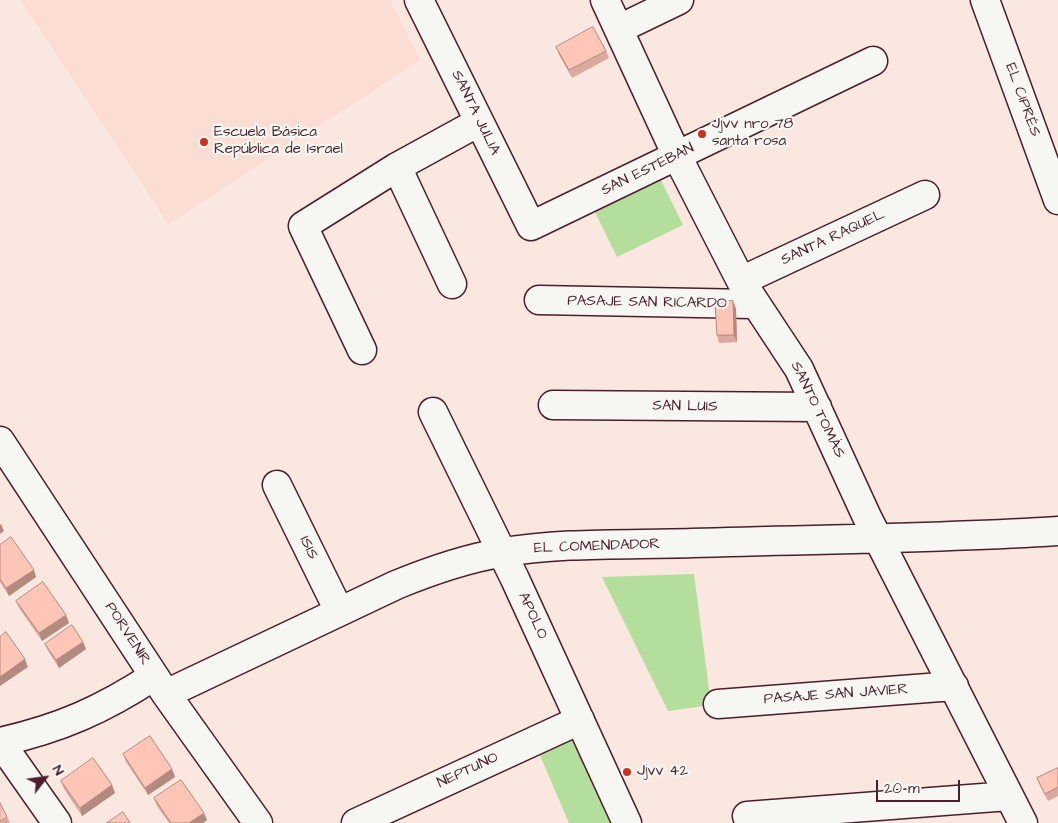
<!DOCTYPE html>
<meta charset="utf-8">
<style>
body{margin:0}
#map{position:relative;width:1058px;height:823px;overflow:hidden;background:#f9e7e0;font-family:"Architects Daughter",sans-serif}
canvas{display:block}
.north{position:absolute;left:20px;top:753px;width:50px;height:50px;-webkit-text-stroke:4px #f6f6f2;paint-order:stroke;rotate:60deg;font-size:14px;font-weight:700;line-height:20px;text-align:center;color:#4a1f2b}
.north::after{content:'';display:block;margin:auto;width:18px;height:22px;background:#4a1f2b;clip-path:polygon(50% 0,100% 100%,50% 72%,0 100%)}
.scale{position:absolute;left:876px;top:780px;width:84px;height:22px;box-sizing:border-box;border:2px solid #4a1f2b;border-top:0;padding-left:6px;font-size:15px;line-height:18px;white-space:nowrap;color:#4a1f2b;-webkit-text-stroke:4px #f6f6f2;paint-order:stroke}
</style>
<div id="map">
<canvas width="1058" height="823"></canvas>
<div class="north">N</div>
<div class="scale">20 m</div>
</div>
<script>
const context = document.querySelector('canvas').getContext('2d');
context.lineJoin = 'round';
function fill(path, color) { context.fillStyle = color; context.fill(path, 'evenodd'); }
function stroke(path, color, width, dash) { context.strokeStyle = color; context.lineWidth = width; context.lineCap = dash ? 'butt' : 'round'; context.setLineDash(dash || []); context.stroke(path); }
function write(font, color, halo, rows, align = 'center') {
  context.font = font + ' "Architects Daughter",sans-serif'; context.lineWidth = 4.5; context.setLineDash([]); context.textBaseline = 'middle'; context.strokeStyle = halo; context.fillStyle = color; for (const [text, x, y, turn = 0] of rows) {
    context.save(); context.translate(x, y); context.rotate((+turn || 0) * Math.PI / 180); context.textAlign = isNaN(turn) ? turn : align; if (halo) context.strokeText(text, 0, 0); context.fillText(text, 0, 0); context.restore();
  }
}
fill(new Path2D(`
 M 21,0 L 390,0 L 420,60 L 168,224 Z`), '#fbddd3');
fill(new Path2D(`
 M 660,178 L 683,225 L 617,257 L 594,210 Z
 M 694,574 L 711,705 L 668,711 L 602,577 Z
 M 573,738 L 610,823 L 569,823 L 539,753 Z`), '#b3de9b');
const minor = new Path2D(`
 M 419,0 L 531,226 L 873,61
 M 605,0 L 677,156 L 741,281 L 799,369 L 867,517 L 1023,823
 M 985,0 L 1058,200
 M 619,29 L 679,0
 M 397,167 L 452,284
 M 741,281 L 925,195
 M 539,300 L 752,304
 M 362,350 L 303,226 L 397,167 L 479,122
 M 553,405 L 817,407
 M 433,412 L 515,579 L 627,823
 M 0,441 L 166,694 L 258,823
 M 277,485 L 339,611
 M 166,694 L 396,585 C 430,571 464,559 500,553 C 561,542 630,545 692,543 C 814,539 936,539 1058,531
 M 718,704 L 954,686
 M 0,742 C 61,728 102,710 154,676
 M 0,742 L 57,823
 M 747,816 L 1009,796
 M 356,823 L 580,720`);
stroke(minor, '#4a1f2b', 31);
stroke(minor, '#f6f6f2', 28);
fill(new Path2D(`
 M 556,47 L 606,51 L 609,58 L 572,78 L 559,55 Z
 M 733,301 L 736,309 L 737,342 L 719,343 L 717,335 Z
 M 0,545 L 34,570 L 36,577 L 9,596 L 0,582 Z
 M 16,601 L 66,615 L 69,623 L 42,641 L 19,608 Z
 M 83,642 L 86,649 L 59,668 L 48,651 L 45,644 Z
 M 123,754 L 172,769 L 175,777 L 148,795 L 126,762 Z
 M 1058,768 L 1058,796 L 1048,801 L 1040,786 L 1037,778 Z
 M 61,781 L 112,785 L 115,793 L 82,816 L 64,789 Z
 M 154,798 L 207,820 L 203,823 L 169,823 L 157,806 Z
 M 0,803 L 10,823 L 0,823 Z`), '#dba99d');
fill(new Path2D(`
 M 733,301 L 736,309 L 737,342 L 734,335 Z
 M 1,524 L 4,531 L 0,534 L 0,525 Z
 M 34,570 L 36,577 L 9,596 L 6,588 Z
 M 66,615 L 69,623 L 42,641 L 39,633 Z
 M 83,642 L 86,649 L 59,668 L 56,660 Z
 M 25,659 L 28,667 L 0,686 L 0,677 Z
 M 172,769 L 175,777 L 148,795 L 145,788 Z
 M 112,785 L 115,793 L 82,816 L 80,808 Z
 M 204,813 L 207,820 L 203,823 L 189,823 Z`), '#b28a7f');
const building = new Path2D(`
 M 593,27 L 606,51 L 569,70 L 556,47 Z
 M 733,301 L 734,335 L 717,335 L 715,302 Z
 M 11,537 L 34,570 L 6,588 L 0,579 L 0,545 Z
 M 43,582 L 66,615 L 39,633 L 16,601 Z
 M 72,625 L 83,642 L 56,660 L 45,644 Z
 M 6,632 L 25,659 L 0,677 L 0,637 Z
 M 150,736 L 172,769 L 145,788 L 123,754 Z
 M 93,758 L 112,785 L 80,808 L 61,781 Z
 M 1058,768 L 1058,787 L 1045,794 L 1037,778 Z
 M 181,780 L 204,813 L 189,823 L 171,823 L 154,798 Z
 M 0,803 L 7,817 L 0,821 Z
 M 123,812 L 130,823 L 107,823 Z`);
fill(building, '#ffc5b6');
stroke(building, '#b28a7f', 1);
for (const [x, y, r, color] of [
 [702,134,5,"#c8321e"],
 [204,142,5,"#c8321e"],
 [627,772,5,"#c8321e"]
]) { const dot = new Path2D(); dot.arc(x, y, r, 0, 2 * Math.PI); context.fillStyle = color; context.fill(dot); stroke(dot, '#f6f6f2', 2); }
write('15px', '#4a1f2b', '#f6f6f2', [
 ["EL CIPRÉS",1022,100,70],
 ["SANTA JULIA",475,113,64],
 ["SAN ESTEBAN",648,170,-26],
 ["SANTA RAQUEL",833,238,-25],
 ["PASAJE SAN RICARDO",647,303,1],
 ["SAN LUIS",685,407,1],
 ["SANTO TOMÁS",817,410,64],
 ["EL COMENDADOR",597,547,-2],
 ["ISIS",308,548,64],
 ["APOLO",532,616,65],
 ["PORVENIR",127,634,57],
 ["PASAJE SAN JAVIER",836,695,-4],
 ["NEPTUNO",468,771,-25]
]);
write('15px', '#4a1f2b', '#f6f6f2', [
 ["Jjvv nro 78",712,125],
 ["santa rosa",712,142],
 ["Escuela Básica",214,133],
 ["República de Israel",214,150],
 ["Jjvv 42",637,772]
], 'left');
</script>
